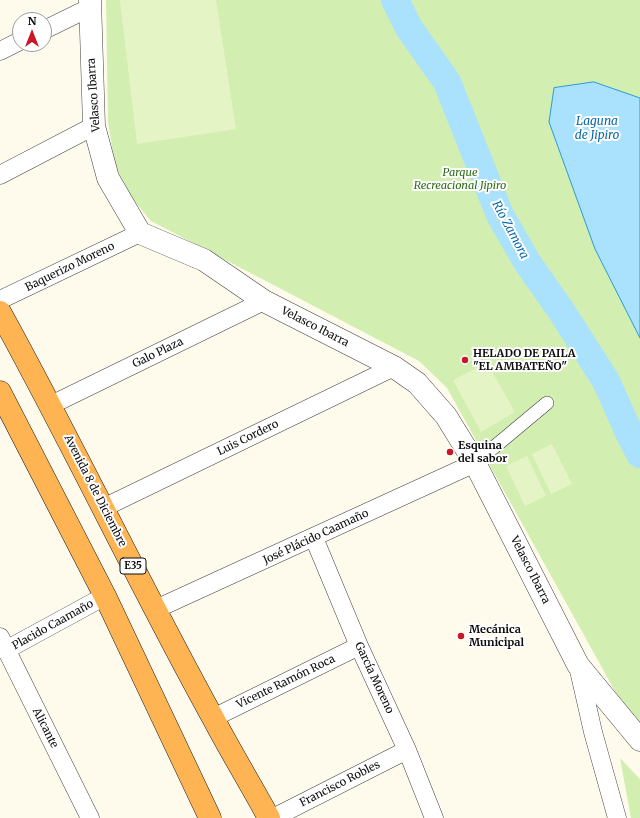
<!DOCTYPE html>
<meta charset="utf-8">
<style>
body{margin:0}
#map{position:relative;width:640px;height:818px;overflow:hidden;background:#fffbec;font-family:Merriweather,serif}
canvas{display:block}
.north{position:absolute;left:12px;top:12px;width:40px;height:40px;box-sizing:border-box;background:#fff;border:1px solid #9e9e9e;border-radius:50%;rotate:0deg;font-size:11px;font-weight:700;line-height:16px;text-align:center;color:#0d0d0d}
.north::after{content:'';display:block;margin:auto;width:14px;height:18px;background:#cb1625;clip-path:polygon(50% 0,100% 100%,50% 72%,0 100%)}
</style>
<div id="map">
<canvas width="640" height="818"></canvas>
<div class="north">N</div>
</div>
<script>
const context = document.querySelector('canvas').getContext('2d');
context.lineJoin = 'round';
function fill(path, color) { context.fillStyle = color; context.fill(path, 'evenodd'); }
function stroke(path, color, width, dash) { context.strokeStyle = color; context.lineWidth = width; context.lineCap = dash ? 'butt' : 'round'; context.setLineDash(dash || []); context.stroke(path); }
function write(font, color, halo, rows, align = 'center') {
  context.font = font + ' Merriweather,serif'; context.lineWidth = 4; context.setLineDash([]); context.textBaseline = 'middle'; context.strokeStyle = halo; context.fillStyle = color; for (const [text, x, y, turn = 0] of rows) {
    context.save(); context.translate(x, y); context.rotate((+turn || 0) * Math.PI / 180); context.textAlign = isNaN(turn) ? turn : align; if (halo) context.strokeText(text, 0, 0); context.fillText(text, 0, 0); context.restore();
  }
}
fill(new Path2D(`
 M 106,0 L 640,0 L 640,722 L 616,693 L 447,388 L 419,361 L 151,221 L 131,197 L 115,165 L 108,122 Z
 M 620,758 L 640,779 L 640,818 L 631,818 Z`), '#d3eeb1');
fill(new Path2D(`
 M 120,0 L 216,0 L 236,129 L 137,144 Z
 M 487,363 L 515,412 L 481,432 L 453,380 Z
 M 552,444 L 572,484 L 551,494 L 532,454 Z
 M 527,456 L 546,496 L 525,506 L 506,466 Z`), '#e5f4c4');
const water = new Path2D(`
 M 594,82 L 640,98 L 640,338 L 595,249 L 549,122 L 554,88 Z`);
fill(water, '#aae1fd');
stroke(water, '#2a9bdc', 1);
stroke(new Path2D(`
 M 395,0 L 409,28 L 447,82 L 500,215 L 527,262 L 562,312 L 606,381 L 631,437 L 640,454`), '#aae1fd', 28);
const pedestrian = new Path2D(`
 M 475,463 L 547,403`);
const minor = new Path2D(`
 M 44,30 L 89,8
 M 0,51 L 20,41
 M 0,175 L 94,126
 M 0,300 L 140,233
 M 51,405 L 264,301
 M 103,508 L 394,367
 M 314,538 L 359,646 L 407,750 L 434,818
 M 156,609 L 475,463
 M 0,637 L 90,818
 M 0,649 L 6,650 L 105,596
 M 578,666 L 593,732 L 617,818
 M 213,718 L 359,646
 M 273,818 L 407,750`);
const tertiary = new Path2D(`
 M 90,0 L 94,126 L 108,178 L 140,233 L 204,260 L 264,301 L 394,367 L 417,383 L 446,416 L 475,463 L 578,665 L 640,740`);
const trunk = new Path2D(`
 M 0,312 C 74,446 139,584 213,718 C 231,752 251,785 269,818
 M 0,392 L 105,596 L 210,818`);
stroke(pedestrian, '#404040', 14);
stroke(minor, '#404040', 19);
stroke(tertiary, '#404040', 23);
stroke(trunk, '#1e1e1e', 23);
stroke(pedestrian, '#fff', 13);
stroke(minor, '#fff', 18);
stroke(tertiary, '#fff', 22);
stroke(trunk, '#ffb453', 22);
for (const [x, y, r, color] of [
 [465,360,4,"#cb1625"],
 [450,452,4,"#cb1625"],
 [461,636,4,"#cb1625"]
]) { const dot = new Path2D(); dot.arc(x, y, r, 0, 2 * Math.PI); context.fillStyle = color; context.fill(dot); stroke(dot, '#fff', 1.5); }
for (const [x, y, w] of [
 [133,566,26]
]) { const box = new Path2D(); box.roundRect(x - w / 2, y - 8, w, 16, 3); context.fillStyle = '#fff'; context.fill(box); stroke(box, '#0d0d0d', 1); }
write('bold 10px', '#0d0d0d', null, [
 ["E35",133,566]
]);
write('11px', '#0d0d0d', '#fff', [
 ["Velasco Ibarra",94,95,-94],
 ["Baquerizo Moreno",70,267,-26],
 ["Velasco Ibarra",315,327,27],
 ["Galo Plaza",158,353,-26],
 ["Luis Cordero",248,438,-26],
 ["Avenida 8 de Diciembre",95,491,63],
 ["José Plácido Caamaño",316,537,-25],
 ["Velasco Ibarra",530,570,63],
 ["Placido Caamaño",53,625,-29],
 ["García Moreno",374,678,65],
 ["Vicente Ramón Roca",286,682,-26],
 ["Alicante",45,728,63],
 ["Francisco Robles",340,784,-27]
]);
write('italic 11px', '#2b6b16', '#fff', [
 ["Parque",460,173],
 ["Recreacional Jipiro",460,186]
]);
write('bold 11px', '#0d0d0d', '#fff', [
 ["HELADO DE PAILA",473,354],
 ["\"EL AMBATEÑO\"",473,367],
 ["Esquina",458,446],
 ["del sabor",458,459],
 ["Mecánica",469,630],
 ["Municipal",469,643]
], 'left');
write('italic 12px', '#096aab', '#fff', [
 ["Laguna",597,122],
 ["de Jipiro",597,136],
 ["Río Zamora",510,230,62]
]);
</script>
